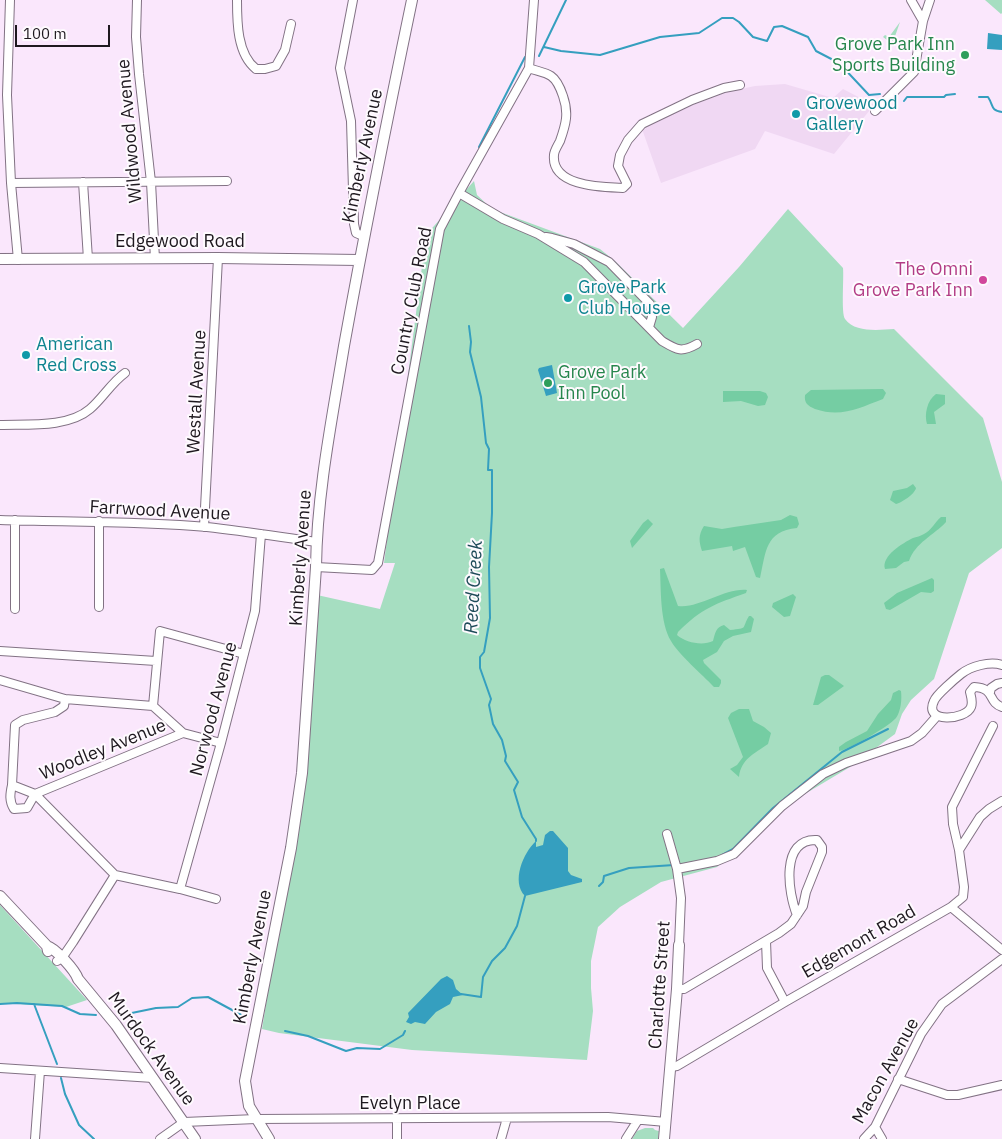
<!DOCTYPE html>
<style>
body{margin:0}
#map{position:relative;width:1002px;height:1139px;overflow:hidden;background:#fae7fc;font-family:"IBM Plex Sans",sans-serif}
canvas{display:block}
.scale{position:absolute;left:15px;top:25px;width:95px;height:22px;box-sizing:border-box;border:2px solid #1e181f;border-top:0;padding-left:6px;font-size:15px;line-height:18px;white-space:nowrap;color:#1e181f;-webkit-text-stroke:4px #fefafe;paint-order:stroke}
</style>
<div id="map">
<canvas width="1002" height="1139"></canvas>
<div class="scale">100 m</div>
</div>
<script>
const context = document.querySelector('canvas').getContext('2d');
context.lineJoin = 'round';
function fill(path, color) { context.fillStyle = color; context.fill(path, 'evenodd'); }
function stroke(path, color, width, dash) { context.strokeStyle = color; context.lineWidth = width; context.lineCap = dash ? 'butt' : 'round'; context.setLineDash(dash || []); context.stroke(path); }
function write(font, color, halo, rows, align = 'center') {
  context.font = font + ' "IBM Plex Sans",sans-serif'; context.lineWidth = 4; context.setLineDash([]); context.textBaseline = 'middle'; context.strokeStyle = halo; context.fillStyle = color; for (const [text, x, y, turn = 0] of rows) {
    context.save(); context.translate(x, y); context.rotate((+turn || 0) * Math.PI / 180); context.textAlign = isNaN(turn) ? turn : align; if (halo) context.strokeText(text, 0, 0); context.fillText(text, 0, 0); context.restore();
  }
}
fill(new Path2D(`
 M 785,84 L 833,98 L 843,89 L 874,105 L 834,154 L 765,131 L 755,149 L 661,183 L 642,129 L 659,118 L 727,92 L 755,86 Z`), '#f0d8f3');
fill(new Path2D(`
 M 985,0 L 1002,0 L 1002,13 L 1001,14 Z
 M 900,22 L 893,42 L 896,43 L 895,46 L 883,37 L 885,35 L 889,37 Z
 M 474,181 L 477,195 L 492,209 L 600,249 L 615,261 L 683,328 L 739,267 L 788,209 L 843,268 C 844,278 841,313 845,319 C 855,333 879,330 894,329 L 983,418 L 1002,482 L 1002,548 L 969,573 L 934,679 L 911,700 L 902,714 L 895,734 L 850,767 L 768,816 L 717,867 L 661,882 L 620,907 L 598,927 L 591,961 L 591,988 L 593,1011 L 587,1060 L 412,1050 L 279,1033 L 262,1029 L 273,960 L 290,871 L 317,595 L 380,609 L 395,563 L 384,563 L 426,235 Z
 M 0,905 L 87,1000 L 66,1007 L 0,1003 Z
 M 645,1128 L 653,1128 L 655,1130 L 659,1131 L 658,1139 L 632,1139 L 637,1131 Z`), '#a6dec1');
fill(new Path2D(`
 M 883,389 L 886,393 L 883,399 C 859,408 841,418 815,409 C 808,406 804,403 805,395 L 811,390 Z
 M 723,391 L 760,391 L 766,393 L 768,397 L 765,405 L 758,406 L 741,401 L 723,402 Z
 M 936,394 L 945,395 L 945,404 L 934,412 L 936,424 L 927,424 C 924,415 927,400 936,394 Z
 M 913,484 L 916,488 C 915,494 901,503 896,504 L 890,500 L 893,491 L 907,488 Z
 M 790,515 L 797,517 L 799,524 L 797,528 C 765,531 766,552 760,578 L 756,577 L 745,547 L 733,551 L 732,546 L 702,551 C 699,542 698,535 704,526 L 722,529 L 734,527 L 781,520 Z
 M 941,517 L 946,517 L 946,522 C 934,535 915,543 909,561 L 904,562 L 896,568 L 885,569 C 881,556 903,543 913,538 C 916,537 921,536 924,534 C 931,531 935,522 941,517 Z
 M 648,519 L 653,524 L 632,548 L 630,541 L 643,523 Z
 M 664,568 L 678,606 C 699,609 724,588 747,590 L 746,593 C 715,604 702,608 678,632 L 677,635 C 686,643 703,646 713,641 C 715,633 716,627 724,625 L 730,630 C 749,628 741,629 749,616 L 751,616 L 754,619 L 751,632 L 733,636 L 724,641 L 717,652 L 703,660 L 704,663 L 721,680 L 721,683 L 719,687 L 714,687 C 702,674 679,655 671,641 C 660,623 661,590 660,569 Z
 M 932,578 L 934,580 L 934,591 L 931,593 L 921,592 L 890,610 L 886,609 L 884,603 L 897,593 Z
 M 793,594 L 796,597 L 790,616 L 784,617 L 772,607 L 773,603 Z
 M 825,675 L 829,675 L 844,686 L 818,705 L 813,705 L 821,677 Z
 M 899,690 L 901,691 C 902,699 901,711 896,718 C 888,727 850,749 839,751 L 839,747 L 846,742 L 867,731 L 878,714 L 891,700 L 893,693 Z
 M 739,709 L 749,709 L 753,721 L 764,727 L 771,733 L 768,744 C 754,754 741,759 739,777 L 730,769 L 737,765 L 743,757 L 728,718 L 731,713 Z`), '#75cda3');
fill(new Path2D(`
 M 988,33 L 1002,35 L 1002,50 L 987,49 Z
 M 552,365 L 557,393 L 546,396 L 538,370 L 539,368 Z
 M 550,831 L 553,831 L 568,848 L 568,871 L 571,875 L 582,879 L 582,882 L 525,896 C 511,882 523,853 536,841 L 536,847 L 543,845 L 545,835 Z
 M 447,976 L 453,980 L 456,989 L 463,995 L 453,997 L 450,1004 L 436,1012 L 425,1024 L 415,1022 L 411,1024 L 406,1022 L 409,1017 L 408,1013 L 441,979 Z`), '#359fbf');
stroke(new Path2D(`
 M 544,47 L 561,51 L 600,55 L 660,37 L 699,33 L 722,18 L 733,18 L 739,22 L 753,37 L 767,41 L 774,27 L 782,26 L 808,37 L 816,51 L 839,63 L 869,95 L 880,94
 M 539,56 L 566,0
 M 979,97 L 988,97 C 994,106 990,110 1002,112
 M 904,101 L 907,97 L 944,97 L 946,95 L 955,94
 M 479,147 L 525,57
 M 469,326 L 471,342 L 470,352 L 481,397 L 486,443 L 489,449 L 488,470 L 492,470 L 492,513 L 489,567 L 490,618 L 484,652 L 480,657 L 480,668 L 491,699 L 489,705 L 493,724 L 502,740 L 506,756 L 505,761 L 518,782 L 514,790 L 522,817 L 536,839 L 536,841
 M 722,855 L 733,849 L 773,808 L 842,752 L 888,729
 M 599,886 L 603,882 L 604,876 L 629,868 L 674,865
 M 461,994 L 481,997 L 483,977 L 492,961 L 505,948 L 517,926 L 525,896
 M 0,1004 L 17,1003 L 62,1006 L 80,1014 L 96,1015
 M 34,1004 L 57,1064
 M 122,1015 L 156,1008 L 178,1007 L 192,998 L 208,997 L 245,1017
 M 285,1031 L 308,1036 L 346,1051 L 357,1048 L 380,1049 L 403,1035 L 405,1031
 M 61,1078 L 65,1094 L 79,1125 L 94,1139`), '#359fbf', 2);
const street = new Path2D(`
 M 10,0 L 7,95 L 11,183 L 18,260
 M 137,0 L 136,37 L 139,74 L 151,182 L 155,259
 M 237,0 C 237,22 237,54 256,69 L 265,69 L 276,66 L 285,50 L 291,24
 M 353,0 L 340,68 L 351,121 L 354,224 L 356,233 L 363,236
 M 911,0 L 923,21
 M 529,68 C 536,71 545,72 551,76 C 557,80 561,90 563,96 C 569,113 566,124 560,141 C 558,145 554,151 554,155 C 551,187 603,187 623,188 L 627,184 L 618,166 L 620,155 L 628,140 L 642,124 L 692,100 L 724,88 L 740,85
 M 875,111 L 914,72 L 923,21 L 930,0
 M 83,182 L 88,259
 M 11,183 L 227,181
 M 459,193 L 503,219 L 538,234 L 584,262 L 662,341 C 677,350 681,353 697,344
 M 546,237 L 552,238 L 574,244 L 609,262 L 650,304 L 652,317 L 649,327
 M 0,425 C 27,424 68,428 90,409 C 103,398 111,383 125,373
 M 0,520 C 69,522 138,521 207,527 C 244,531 280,537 316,542
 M 15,520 L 15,609
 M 204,527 L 218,258
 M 316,567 L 372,570 L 378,563 L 440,229 L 459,193 L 529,68 L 534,0
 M 99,607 L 99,521
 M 0,651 L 156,661
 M 1002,665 C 990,661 971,666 961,674 C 956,678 936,695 934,701 C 923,724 966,720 971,707 C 973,702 971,696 970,692 L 974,687 C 996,688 987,702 1002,707
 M 0,680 L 65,699 L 153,706
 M 990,692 L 991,688 L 997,684 L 1002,683
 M 65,699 L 64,706 L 55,712 L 23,720 L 15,725 L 12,785 L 35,794 L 115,875
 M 221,743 L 183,733 L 153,706 L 160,631 L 244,654
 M 12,785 C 10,794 9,801 14,809 L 27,808 L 35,794 L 183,733
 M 667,834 L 677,869 L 681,898 L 679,945
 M 959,850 L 953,824 L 952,807 L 993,726
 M 677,869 L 717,861 L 734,854 L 782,806 L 823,774 L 846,763 L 911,741 L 922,733 L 937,716
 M 180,889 L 216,899
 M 951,907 L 1002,950
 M 766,941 L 767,968 L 785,1002
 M 57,961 L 62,958 L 73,942 L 115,875 L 180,889 L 221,743 L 255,611 L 261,534
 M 677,989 L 684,989 L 779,933 L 791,924 L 803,906 L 806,892 L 822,852 L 822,847 L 817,840 C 780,838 788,893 797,915
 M 671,1067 L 677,1066 L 785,1002 L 951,907 L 963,897 L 964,887 L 959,850 L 980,817 L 989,809 L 1002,801
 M 0,1068 L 153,1078
 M 898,1079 L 947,1095 L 958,1095 L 1002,1085
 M 397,1119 L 397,1139
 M 875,1127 L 882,1139
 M 35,1139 L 40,1071
 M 160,1139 L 184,1122 L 256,1119 L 608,1117 L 666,1122
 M 501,1139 L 507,1118
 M 626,1139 L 638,1120
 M 864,1139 L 875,1127 L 921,1034 L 942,1004 L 1002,959`);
const secondary = new Path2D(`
 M 0,259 L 218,258 L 359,260
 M 0,896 L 47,946 L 48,951
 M 47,946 C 55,948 75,970 78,979 L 116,1025 L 195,1139
 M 269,1139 L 249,1106 L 245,1081 L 291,848 L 302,773 L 316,567 C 317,492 332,419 344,346 C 365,230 388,115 412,0
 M 664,1139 L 677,989 L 679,945`);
stroke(street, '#827284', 10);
stroke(secondary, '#827284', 12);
stroke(street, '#fff', 8);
stroke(secondary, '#fff', 10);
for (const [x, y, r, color] of [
 [965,55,5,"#2e9e5b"],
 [796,114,5,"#0f9aa8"],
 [983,280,5,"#d1479c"],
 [568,298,5,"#0f9aa8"],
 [26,355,5,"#0f9aa8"],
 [548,383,5,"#2e9e5b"]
]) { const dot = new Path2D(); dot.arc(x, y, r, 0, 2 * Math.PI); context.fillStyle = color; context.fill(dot); stroke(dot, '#fefafe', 2); }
write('18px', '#27864d', '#fefafe', [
 ["Grove Park Inn",955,45],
 ["Sports Building",955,66],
 ["Grove Park",558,373,"left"],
 ["Inn Pool",558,394,"left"]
], 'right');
write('18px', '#0d838f', '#fefafe', [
 ["Grovewood",806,104],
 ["Gallery",806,125],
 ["Grove Park",578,288],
 ["Club House",578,309],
 ["American",36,345],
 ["Red Cross",36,366]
], 'left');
write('18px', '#1e181f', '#fefafe', [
 ["Wildwood Avenue",130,131,-95],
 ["Kimberly Avenue",363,156,-78],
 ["Edgewood Road",180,242],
 ["Country Club Road",412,301,-79],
 ["Westall Avenue",197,392,-87],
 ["Farrwood Avenue",160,511,3],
 ["Kimberly Avenue",301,558,-86],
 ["Norwood Avenue",214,709,-75],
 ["Woodley Avenue",103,750,-22],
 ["Edgemont Road",859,942,-30],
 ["Kimberly Avenue",253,957,-79],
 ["Charlotte Street",660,985,-86],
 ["Murdock Avenue",151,1049,54],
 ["Macon Avenue",886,1071,-61],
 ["Evelyn Place",410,1104]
]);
write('18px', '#b23c85', '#fefafe', [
 ["The Omni",973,270],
 ["Grove Park Inn",973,291]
], 'right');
write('italic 19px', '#1f4b59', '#fefafe', [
 ["Reed Creek",474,587,-87]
]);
</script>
